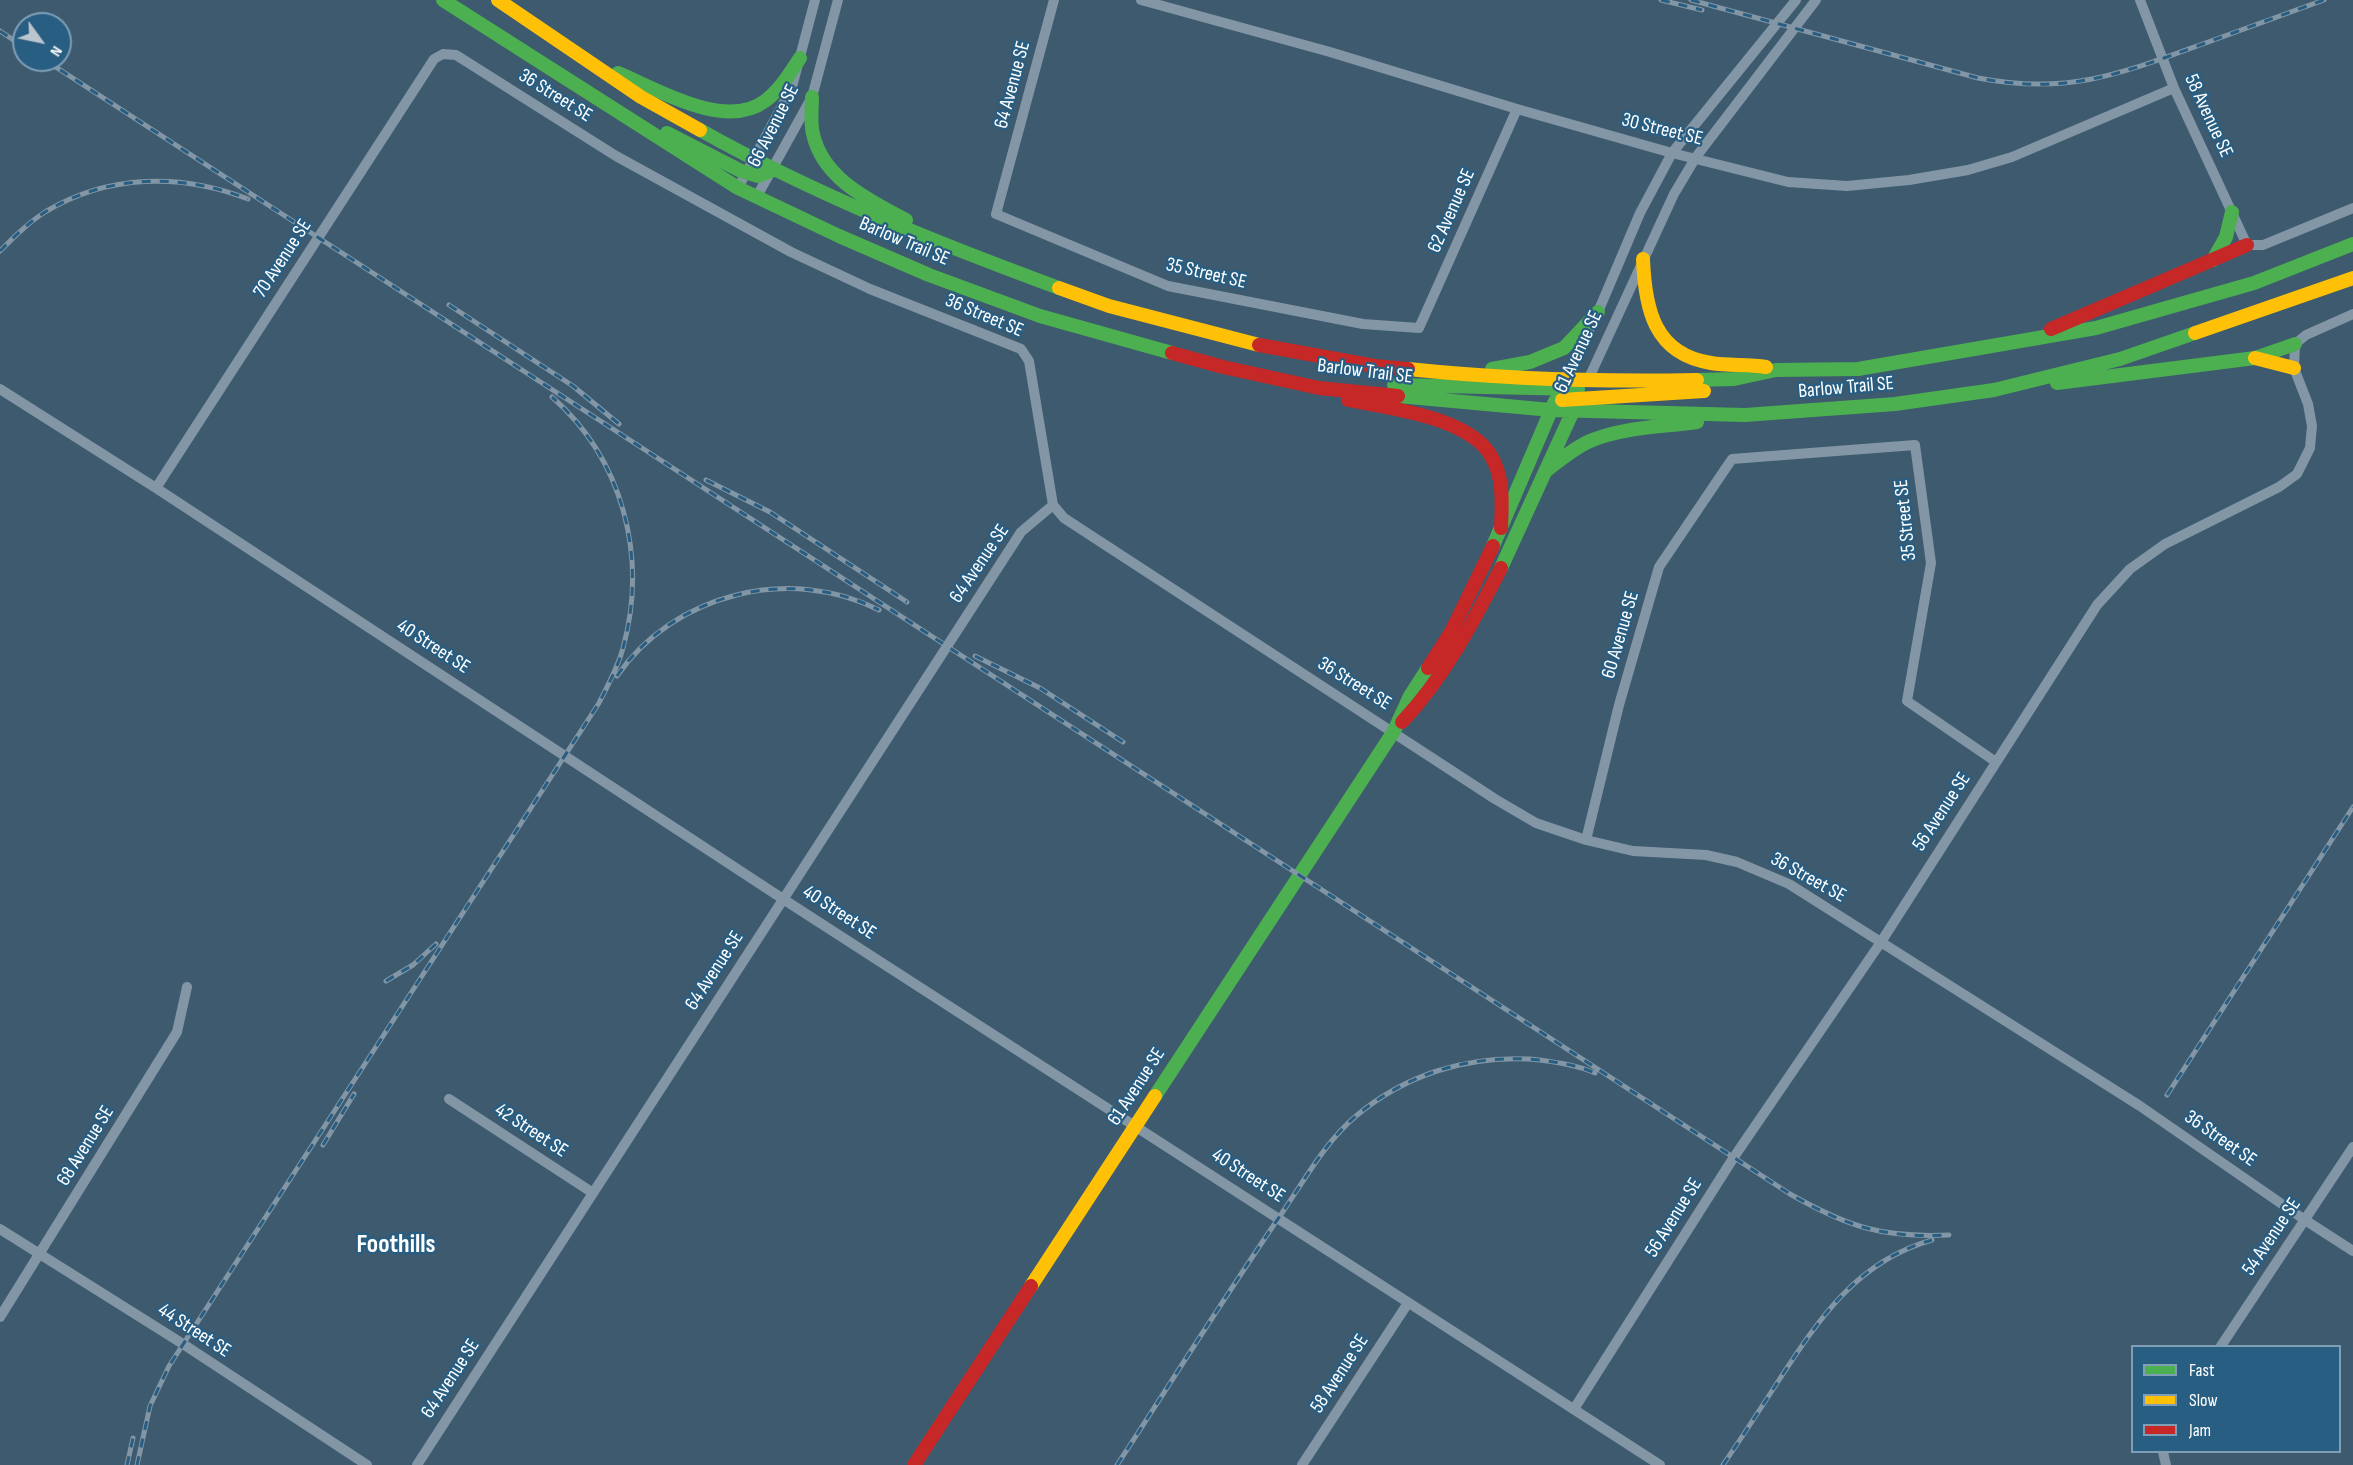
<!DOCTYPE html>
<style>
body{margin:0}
#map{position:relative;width:2353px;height:1465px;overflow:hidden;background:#3d5a6f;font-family:"Sofia Sans Condensed",sans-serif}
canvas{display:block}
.legend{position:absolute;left:2131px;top:1345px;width:210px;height:108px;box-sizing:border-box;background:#295e83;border:2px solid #7f9eb5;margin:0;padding:8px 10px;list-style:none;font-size:18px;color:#fff}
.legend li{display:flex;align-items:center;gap:12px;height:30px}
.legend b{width:30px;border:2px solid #7f9eb5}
.north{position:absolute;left:12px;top:12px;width:60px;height:60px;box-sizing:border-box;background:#295e83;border:2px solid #7f9eb5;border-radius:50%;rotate:123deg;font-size:16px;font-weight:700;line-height:24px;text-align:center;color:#fff}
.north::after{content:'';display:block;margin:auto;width:21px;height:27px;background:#bbc5cd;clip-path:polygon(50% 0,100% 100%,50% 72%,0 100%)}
</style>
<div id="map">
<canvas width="2353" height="1465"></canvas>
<ul class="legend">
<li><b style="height:8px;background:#4caf50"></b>Fast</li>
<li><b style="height:8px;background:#ffc107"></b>Slow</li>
<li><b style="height:8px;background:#c62828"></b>Jam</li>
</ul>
<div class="north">N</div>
</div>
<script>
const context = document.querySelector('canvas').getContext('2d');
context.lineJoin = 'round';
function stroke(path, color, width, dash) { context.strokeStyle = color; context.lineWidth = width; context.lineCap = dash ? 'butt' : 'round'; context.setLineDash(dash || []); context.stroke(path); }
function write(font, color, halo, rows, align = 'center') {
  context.font = font + ' "Sofia Sans Condensed",sans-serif'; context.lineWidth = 4.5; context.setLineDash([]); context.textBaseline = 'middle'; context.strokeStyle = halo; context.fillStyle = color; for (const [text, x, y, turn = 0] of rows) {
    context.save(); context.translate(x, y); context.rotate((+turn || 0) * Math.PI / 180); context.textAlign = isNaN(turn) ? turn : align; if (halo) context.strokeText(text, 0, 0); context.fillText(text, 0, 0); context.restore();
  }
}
stroke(new Path2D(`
 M 1054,0 L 996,214 L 1168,286 L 1363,324 L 1419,328 L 1517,109
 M 1141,0 L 1330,52 L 1517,109 L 1672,153 L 1788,182 L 1847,186 L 1909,180 L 1968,170 L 2012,157 L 2174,88
 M 2140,0 L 2174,88 L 2247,245 L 2263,245 L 2353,208
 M 738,188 L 792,87 L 815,0
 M 756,198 L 812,97 L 838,0
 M 1566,378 L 1598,312 L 1640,213 L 1672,153 L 1796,0
 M 1588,380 L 1674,194 L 1696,157 L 1816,0
 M 0,389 L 156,488 L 783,899 L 1660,1465
 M 156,488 L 434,59 L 443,54 L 456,55 L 616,156 L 791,252 L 870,289 L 1021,349 L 1029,361 L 1053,505 L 1064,518 L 1495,799 L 1536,823 L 1586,840 L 1633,851 L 1706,855 L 1737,862 L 1789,884 L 2140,1106 L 2305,1220 L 2353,1251
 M 1586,840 L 1619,705 L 1659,567 L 1732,459 L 1915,445 L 1931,563 L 1907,701 L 1996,762
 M 449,1099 L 593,1193
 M 0,1229 L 183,1344 L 367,1465
 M 0,1317 L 177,1032 L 187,987
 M 2221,1346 L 2353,1147
 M 1574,1409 L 1734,1157 L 1881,942 L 2097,605 L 2130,569 L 2165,544 L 2279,487 L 2297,474 L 2310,448 L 2312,426 L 2308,404 L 2294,368 L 2295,344 L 2306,335 L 2353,314
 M 2163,1452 L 2166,1465
 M 417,1465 L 1021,532 L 1053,505
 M 1302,1465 L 1408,1303`), '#8396a5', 10);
stroke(new Path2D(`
 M 443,0 L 738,188 L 839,236 L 929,275 L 1040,316 L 1172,353
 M 618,73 C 657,89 725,131 765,101 C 780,90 790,73 800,58
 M 812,97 C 812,109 810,122 813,134 C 823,179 869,200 906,220
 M 700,130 C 814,194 937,243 1059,288
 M 667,133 L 741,171 L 758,176 L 773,170
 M 2213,260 L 2226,237 L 2232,212
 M 1492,369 L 1530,362 L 1564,348 L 1598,312
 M 1697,380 L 1734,379 L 1776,370 L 1858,369 L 2096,328 L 2254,283 L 2353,244
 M 2057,383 L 2255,358 L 2295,344
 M 1394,385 L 1578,389
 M 1398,396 L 1551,410 L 1745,415 L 1895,404 L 1994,390 L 2120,359 L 2195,333
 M 1547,470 C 1560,460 1574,448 1590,441 C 1623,427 1662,427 1697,422
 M 1493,546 L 1555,401
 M 1501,568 L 1578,400
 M 1155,1096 L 1394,731 L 1410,696 L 1428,668`), '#4caf50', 14);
stroke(new Path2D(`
 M 498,0 L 641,97 L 700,130
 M 1643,259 C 1645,309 1654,354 1711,363 C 1729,366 1748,364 1766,367
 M 1059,288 L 1109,306 L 1259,345
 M 2195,333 L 2353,278
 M 2255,358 L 2294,368
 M 1408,369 C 1504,379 1601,382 1697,380
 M 1562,400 L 1704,391
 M 1031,1286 L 1155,1096`), '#ffc107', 14);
stroke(new Path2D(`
 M 2051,329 L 2247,245
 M 1259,345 L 1375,366 L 1408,369
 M 1172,353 L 1223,367 L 1319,388 L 1398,396
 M 1348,400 C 1388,408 1469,417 1491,456 C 1504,477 1502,504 1501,528
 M 1428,668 L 1451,632 L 1493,546
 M 1402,722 C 1444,678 1473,622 1501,568
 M 914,1465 L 1031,1286`), '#c62828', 14);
const rail = new Path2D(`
 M 1661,0 L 1702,10
 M 1691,0 L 1978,78 C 2066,95 2118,75 2200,45 C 2241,30 2282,15 2324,0
 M 0,31 L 24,47
 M 45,60 L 1790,1194 C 1848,1227 1882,1238 1949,1235
 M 0,251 C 14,237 28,223 45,212 C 108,174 181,173 248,199
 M 449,305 L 573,386 L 619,424
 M 706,480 L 770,512 L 907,602
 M 975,656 L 1040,688 L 1123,742
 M 617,676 C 674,593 791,565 879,610
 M 386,981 L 413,965 L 436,944
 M 2167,1095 L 2353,807
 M 323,1145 L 354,1094
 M 127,1465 L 133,1438
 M 137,1465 L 150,1406 L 169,1366 L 599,703 C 608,685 618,667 623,648 C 648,557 623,459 552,397
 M 1117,1465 C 1172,1381 1225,1296 1282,1213 C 1304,1181 1325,1142 1356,1116 C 1405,1075 1465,1056 1529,1059 C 1551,1061 1575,1064 1595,1073
 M 1723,1465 C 1742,1437 1761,1408 1779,1380 C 1819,1319 1857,1261 1932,1240`);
stroke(rail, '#8396a5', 5);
stroke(rail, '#295e83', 3, [9]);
write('20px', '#fff', '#295e83', [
 ["64 Avenue SE",1013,85,-75],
 ["36 Street SE",555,96,32],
 ["58 Avenue SE",2208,116,65],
 ["66 Avenue SE",774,126,-63],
 ["30 Street SE",1662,130,14],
 ["62 Avenue SE",1452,211,-66],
 ["Barlow Trail SE",904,242,23],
 ["70 Avenue SE",283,259,-57],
 ["35 Street SE",1206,274,13],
 ["36 Street SE",984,316,23],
 ["61 Avenue SE",1579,352,-65],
 ["Barlow Trail SE",1365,372,7],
 ["Barlow Trail SE",1846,388,-5],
 ["35 Street SE",1906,520,-96],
 ["64 Avenue SE",980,564,-56],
 ["60 Avenue SE",1621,635,-74],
 ["40 Street SE",433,647,33],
 ["36 Street SE",1354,684,32],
 ["56 Avenue SE",1942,812,-57],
 ["36 Street SE",1808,878,29],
 ["40 Street SE",839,913,33],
 ["64 Avenue SE",715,971,-57],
 ["61 Avenue SE",1137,1087,-57],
 ["42 Street SE",531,1131,33],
 ["36 Street SE",2220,1139,35],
 ["68 Avenue SE",86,1146,-58],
 ["40 Street SE",1248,1176,33],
 ["56 Avenue SE",1674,1218,-58],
 ["54 Avenue SE",2272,1237,-56],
 ["44 Street SE",194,1331,33],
 ["58 Avenue SE",1340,1374,-57],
 ["64 Avenue SE",451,1379,-57]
]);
write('bold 26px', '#fff', '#295e83', [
 ["Foothills",396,1245]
]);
</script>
